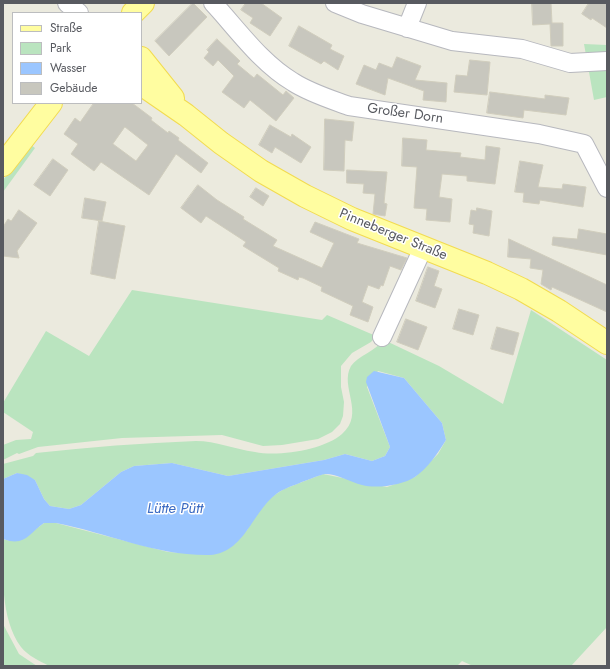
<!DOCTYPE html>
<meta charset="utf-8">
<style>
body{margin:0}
#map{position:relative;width:610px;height:669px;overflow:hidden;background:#ebeade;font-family:Jost,sans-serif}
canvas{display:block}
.frame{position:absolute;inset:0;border:4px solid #585a60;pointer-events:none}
.legend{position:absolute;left:12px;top:12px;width:130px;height:92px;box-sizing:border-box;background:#fff;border:1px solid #bcbdbf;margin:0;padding:5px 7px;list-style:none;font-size:12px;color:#585a60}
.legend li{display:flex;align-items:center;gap:8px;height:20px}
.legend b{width:20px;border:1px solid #bcbdbf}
</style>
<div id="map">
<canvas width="610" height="669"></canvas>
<div class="frame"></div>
<ul class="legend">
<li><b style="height:5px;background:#fffda0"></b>Straße</li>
<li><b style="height:11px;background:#bae4bf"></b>Park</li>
<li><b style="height:11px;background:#9bc6ff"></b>Wasser</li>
<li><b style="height:11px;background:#c8c7be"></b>Gebäude</li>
</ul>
</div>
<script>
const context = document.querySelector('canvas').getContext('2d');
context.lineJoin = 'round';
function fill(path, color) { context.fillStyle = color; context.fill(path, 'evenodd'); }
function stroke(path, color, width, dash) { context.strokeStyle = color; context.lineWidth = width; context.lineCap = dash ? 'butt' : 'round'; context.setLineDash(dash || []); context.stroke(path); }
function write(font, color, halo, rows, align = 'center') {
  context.font = font + ' Jost,sans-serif'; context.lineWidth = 3; context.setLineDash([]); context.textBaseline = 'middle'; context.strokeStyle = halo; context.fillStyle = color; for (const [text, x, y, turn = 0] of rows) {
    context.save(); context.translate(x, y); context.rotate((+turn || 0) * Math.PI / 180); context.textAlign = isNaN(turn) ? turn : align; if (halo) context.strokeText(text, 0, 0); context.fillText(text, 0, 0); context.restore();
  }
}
fill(new Path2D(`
 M 584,44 L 607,45 L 607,97 L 594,100 Z
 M 31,145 L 35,148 L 3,192 L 3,180 Z
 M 132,290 L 322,320 L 327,315 L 376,336 L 371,342 L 352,353 L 341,366 L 341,387 L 344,402 L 343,416 L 340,424 L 332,432 L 318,439 L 282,445 L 263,446 L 222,435 L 122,438 L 38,447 L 19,454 L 17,453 L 3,460 L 3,445 L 16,440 L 31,439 L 33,432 L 3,412 L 3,403 L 46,331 L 89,356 Z
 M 531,310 L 607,360 L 607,627 L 571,666 L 473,666 L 462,661 L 457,666 L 49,666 C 40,661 28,656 21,647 C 0,618 3,574 3,539 C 20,545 31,532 44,523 L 56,523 L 168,552 L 201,554 L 247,530 L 261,507 L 273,496 L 284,489 L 323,474 L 387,487 L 415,477 L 438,454 L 446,440 L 442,423 L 404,378 L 378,371 L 367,387 L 390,447 L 385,456 L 372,461 L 345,454 L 324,460 L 228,476 L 172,463 L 134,466 L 121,472 L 81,505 L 69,509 L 50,506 L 44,499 L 35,480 L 17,473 L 3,479 L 3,464 L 33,456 L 36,453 C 89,447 142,443 196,441 C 216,441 234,449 255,452 C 278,457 324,450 342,434 C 366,413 339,387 351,366 C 358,356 375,351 384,340 L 439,366 L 503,404 Z
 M 3,624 L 19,654 L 37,666 L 3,666 Z`), '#bae4bf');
fill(new Path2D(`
 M 374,371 L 404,378 L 442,423 L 446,440 C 438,453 428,468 415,477 C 403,485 377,489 362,485 C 350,482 338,474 325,474 C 322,474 289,487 285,489 C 254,502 248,553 210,555 C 156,556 108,533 56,523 L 44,523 C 28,534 25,547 3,539 L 3,479 L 17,473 L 27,475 L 35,480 L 44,499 L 50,506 L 69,509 L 81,505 L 121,472 L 134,466 L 172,463 L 228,476 L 324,460 L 345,454 L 372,461 L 385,456 L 390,447 L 366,382 L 367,377 Z`), '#9bc6ff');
const building = new Path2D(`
 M 193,3 L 207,17 L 169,56 L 155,41 Z
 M 246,3 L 261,3 L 282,18 L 270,36 L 250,23 L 253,18 L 241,10 Z
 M 532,3 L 551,3 L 552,23 L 563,23 L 563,46 L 551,46 L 550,24 L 533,25 Z
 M 589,3 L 607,3 L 607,28 L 592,18 L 591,20 L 582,14 Z
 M 299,26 L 332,45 L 330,49 L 344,56 L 338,70 L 324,61 L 321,64 L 289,46 Z
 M 217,39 L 240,61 L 237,64 L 254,78 L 257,74 L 283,95 L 286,91 L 294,98 L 276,121 L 250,100 L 244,108 L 222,92 L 234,76 L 218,60 L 213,66 L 204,58 L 209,52 L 207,50 Z
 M 397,57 L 421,66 L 415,80 L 447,83 L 446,102 L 423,100 L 424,91 L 388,78 L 385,95 L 356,84 L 364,65 L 376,70 L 379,63 L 392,68 Z
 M 470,60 L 490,62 L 487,95 L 454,92 L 456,75 L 467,76 Z
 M 490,92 L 545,99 L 545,95 L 569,98 L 566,115 L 524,110 L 523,118 L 487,113 Z
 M 94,103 L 132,103 L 152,118 L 151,120 L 168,133 L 169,131 L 179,138 L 178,140 L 208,163 L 201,173 L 176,154 L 149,195 L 101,162 L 94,171 L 71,154 L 78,144 L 64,134 L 75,118 L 80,122 ZM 125,127 L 148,145 L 136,161 L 113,144 Z
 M 325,119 L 354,122 L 352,141 L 345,140 L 344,171 L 324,170 Z
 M 270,125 L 291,137 L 292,134 L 311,147 L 301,163 L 275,147 L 272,153 L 259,145 Z
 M 403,138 L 427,140 L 426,150 L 461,153 L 460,157 L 485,160 L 486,146 L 500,148 L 495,184 L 467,181 L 467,176 L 442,174 L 439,197 L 452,199 L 450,222 L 426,220 L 427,209 L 414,208 L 417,167 L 402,166 Z
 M 53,159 L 68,170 L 50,196 L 34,185 Z
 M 520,161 L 543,165 L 538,187 L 562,189 L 563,184 L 586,187 L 583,207 L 540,200 L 539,204 L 523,202 L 524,193 L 515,192 Z
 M 347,170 L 387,172 L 384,203 L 387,204 L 385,216 L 373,214 L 375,194 L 363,193 L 364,184 L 347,183 Z
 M 198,185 L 217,200 L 244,217 L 243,219 L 277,240 L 273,246 L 322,268 L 334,243 L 310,232 L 315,222 L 359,239 L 357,243 L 407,258 L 401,270 L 390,266 L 383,286 L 381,285 L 379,289 L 368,285 L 362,302 L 373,307 L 368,322 L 350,315 L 353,306 L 321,291 L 322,287 L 303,278 L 299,277 L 298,280 L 278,271 L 279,268 L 243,246 L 246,242 L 206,216 L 201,223 L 181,208 Z
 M 256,188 L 269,196 L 263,206 L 250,197 Z
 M 85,198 L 106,202 L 102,221 L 82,218 Z
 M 477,208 L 492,211 L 489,236 L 473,233 L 474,225 L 469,224 L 471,210 L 476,211 Z
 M 19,210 L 37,223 L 17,251 L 19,258 L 3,256 L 3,227 L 8,219 L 11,221 Z
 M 99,221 L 125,226 L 115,279 L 91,274 Z
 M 579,229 L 607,234 L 607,255 L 552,245 L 553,237 L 577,239 Z
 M 509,239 L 607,285 L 607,312 L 552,287 L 551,290 L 541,284 L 543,270 L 530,268 L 531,259 L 508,257 Z
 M 428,267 L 439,271 L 434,286 L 442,289 L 435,308 L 416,301 Z
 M 459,309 L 479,315 L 473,335 L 453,329 Z
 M 406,319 L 427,327 L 418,350 L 397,342 Z
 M 497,327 L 519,333 L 513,355 L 491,349 Z`);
fill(building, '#c8c7be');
stroke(building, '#d0cdbd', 1);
const minor = new Path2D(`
 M 67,3 L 79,13
 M 213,3 C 238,30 261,63 293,82 C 310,93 330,99 349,106 L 539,134 L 584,144 L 607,188
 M 335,3 L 362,14 L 452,41 L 522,49 L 570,63 L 607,61
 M 407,28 L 417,3
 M 382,337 L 423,248`);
const major = new Path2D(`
 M 133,13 L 143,3
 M 141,58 L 173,98
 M 141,84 L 186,115 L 221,143 L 261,171 L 305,196 L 352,219 L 487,273 L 521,289 L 559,311 L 607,343
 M 3,165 L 51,103`);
stroke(minor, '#b7b8be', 20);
stroke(major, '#f2db50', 24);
stroke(minor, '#fff', 18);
stroke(major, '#fffda0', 22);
write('14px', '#585a60', '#fff', [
 ["Großer Dorn",405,114,8],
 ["Pinneberger Straße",393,235,22]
]);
write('italic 15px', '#3d6cc3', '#fff', [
 ["Lütte Pütt",175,509]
]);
</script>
